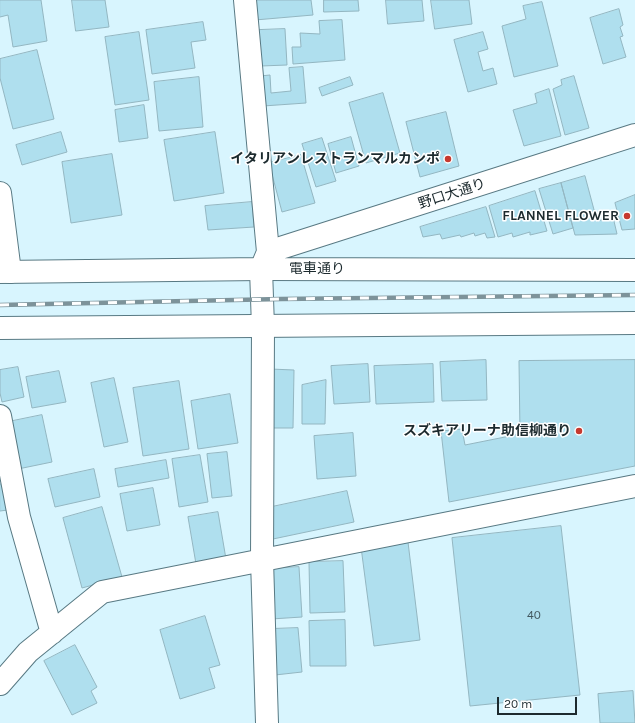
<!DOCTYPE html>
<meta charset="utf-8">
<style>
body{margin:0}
#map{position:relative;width:635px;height:723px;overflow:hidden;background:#d8f5fe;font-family:Karla,sans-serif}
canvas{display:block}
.scale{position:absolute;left:497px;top:697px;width:80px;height:18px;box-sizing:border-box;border:2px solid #1c2a2e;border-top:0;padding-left:5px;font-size:12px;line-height:14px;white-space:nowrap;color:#1c2a2e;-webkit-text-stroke:3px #fff;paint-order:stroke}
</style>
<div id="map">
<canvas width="635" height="723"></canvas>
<div class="scale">20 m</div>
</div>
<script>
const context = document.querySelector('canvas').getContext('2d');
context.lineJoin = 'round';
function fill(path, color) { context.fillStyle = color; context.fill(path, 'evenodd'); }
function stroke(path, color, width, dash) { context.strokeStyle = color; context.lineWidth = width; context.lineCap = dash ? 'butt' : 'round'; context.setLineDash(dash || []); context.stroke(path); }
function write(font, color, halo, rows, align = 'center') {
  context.font = font + ' Karla,"Noto Sans JP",sans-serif'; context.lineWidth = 3; context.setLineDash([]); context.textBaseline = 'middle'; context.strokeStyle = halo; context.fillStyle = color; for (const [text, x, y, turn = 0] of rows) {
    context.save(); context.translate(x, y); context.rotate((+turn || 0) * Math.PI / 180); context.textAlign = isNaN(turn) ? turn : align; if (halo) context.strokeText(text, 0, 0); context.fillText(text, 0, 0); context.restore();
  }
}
const building = new Path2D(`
 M 0,0 L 41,0 L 47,41 L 13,47 L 8,15 L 0,17 Z
 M 72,0 L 105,0 L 109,27 L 76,31 Z
 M 254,0 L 311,0 L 313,15 L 255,20 Z
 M 324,0 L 358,0 L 359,11 L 324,12 Z
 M 386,0 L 422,0 L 424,21 L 388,24 Z
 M 431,0 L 469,0 L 472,24 L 435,29 Z
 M 542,2 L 558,66 L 514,77 L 502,26 L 526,19 L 523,6 Z
 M 619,9 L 623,25 L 620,27 L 623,36 L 620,37 L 626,57 L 603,64 L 590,18 Z
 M 342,20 L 345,60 L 293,64 L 292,47 L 301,47 L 300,33 L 320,34 L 319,21 Z
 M 203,22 L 206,40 L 191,42 L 195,68 L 152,74 L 146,30 Z
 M 285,29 L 287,65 L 261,66 L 259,30 Z
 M 139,32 L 149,100 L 115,105 L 105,37 Z
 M 483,32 L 488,49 L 478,52 L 483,71 L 493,68 L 497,84 L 468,92 L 454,40 Z
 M 37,50 L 54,119 L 13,129 L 0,78 L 0,59 Z
 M 303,67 L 306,103 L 263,106 L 260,76 L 270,75 L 271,93 L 291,91 L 289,68 Z
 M 574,76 L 589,128 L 565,135 L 553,89 L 562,85 L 561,80 Z
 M 199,77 L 203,127 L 159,131 L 154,82 Z
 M 350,77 L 353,85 L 322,96 L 319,88 Z
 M 549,89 L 561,136 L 524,146 L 513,110 L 537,103 L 535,94 Z
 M 383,93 L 400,153 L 366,163 L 349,103 Z
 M 144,105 L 148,138 L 119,142 L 115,110 Z
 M 446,112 L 459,166 L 420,177 L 406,122 Z
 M 61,132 L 67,152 L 22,165 L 16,145 Z
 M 215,132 L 224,193 L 174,201 L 164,140 Z
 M 351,137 L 359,166 L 336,173 L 328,144 Z
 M 322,138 L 336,181 L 316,187 L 302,144 Z
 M 112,154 L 122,215 L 71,223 L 62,162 Z
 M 301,155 L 315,203 L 282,212 L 269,163 Z
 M 585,176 L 597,221 L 613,217 L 617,234 L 575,235 L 561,183 Z
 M 561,183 L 573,228 L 553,234 L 539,189 Z
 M 535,191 L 547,231 L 530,235 L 530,232 L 513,237 L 512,233 L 498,237 L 489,206 Z
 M 635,195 L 635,229 L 622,230 L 615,203 Z
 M 252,202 L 254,227 L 208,230 L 205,206 Z
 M 486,207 L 495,237 L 487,238 L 485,233 L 475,236 L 474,233 L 461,237 L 460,235 L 442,239 L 440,234 L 423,237 L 420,227 Z
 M 486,360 L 487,400 L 442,401 L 440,362 Z
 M 635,360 L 635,466 L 449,502 L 441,431 L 462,429 L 465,445 L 520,434 L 519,361 Z
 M 368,364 L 370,402 L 334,404 L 331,366 Z
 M 433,364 L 434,402 L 376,404 L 374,366 Z
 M 18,367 L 24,397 L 2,402 L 0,393 L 0,370 Z
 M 270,369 L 294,370 L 293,428 L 269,428 Z
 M 59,371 L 66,402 L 32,408 L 26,377 Z
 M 114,378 L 128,442 L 104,447 L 91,383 Z
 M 326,380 L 325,424 L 302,424 L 302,385 Z
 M 179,381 L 189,449 L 143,456 L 133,388 Z
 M 230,394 L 238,443 L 198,449 L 191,401 Z
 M 42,415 L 52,462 L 18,469 L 8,422 Z
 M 353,433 L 356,476 L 317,479 L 314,436 Z
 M 227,452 L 232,496 L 212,498 L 207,454 Z
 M 200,455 L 208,502 L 179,507 L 172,459 Z
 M 166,460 L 169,478 L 118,487 L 115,469 Z
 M 94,469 L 100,497 L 55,507 L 48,479 Z
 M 0,484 L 5,484 L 8,510 L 0,511 Z
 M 153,488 L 160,525 L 127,531 L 120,494 Z
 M 347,491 L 354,522 L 273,539 L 267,508 Z
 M 102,507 L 122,577 L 82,588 L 63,518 Z
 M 218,512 L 226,559 L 196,564 L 188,517 Z
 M 561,526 L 580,695 L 470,706 L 452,538 Z
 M 408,542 L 420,640 L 374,646 L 361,547 Z
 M 343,561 L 345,612 L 310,613 L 309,562 Z
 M 299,567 L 302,617 L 271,619 L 267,569 Z
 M 205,616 L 220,665 L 209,668 L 215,688 L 180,699 L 160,630 Z
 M 345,620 L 346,666 L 310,666 L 309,621 Z
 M 298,628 L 302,672 L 275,675 L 271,629 Z
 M 75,645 L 97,687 L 91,691 L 97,703 L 72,715 L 44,661 Z
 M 633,691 L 635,723 L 600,723 L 598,694 Z`);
fill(building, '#afdfee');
stroke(building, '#93b6c1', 1);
const minor = new Path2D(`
 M 245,0 L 268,252 L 261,269 L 263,327 L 262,560 L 267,723
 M 0,193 L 10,272
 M 0,416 L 19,517 L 52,633
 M 0,684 L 28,652 L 102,592 L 635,486`);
const tertiary = new Path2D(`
 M 268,252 L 635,135
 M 0,272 L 261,269 L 635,270
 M 0,328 L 635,323`);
stroke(minor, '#587983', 24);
stroke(tertiary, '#587983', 24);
stroke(minor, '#fff', 22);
stroke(tertiary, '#fff', 22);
const rail = new Path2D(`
 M 0,305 L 281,299 L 635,295`);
stroke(rail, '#7d939a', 4.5);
stroke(rail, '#fff', 3, [9]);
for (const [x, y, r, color] of [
 [448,159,4,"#c6392f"],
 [627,216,4,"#c6392f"],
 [579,431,4,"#c6392f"]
]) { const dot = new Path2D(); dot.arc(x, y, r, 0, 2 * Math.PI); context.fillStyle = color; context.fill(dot); stroke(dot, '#fff', 1.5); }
write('12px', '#41575e', null, [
 ["40",534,616]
]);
write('bold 14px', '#1c2a2e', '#fff', [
 ["イタリアンレストランマルカンポ",440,159],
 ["FLANNEL FLOWER",619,216],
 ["スズキアリーナ助信柳通り",571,431]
], 'right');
write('14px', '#1c2a2e', '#fff', [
 ["野口大通り",452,194,-18],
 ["電車通り",317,269]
]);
</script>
